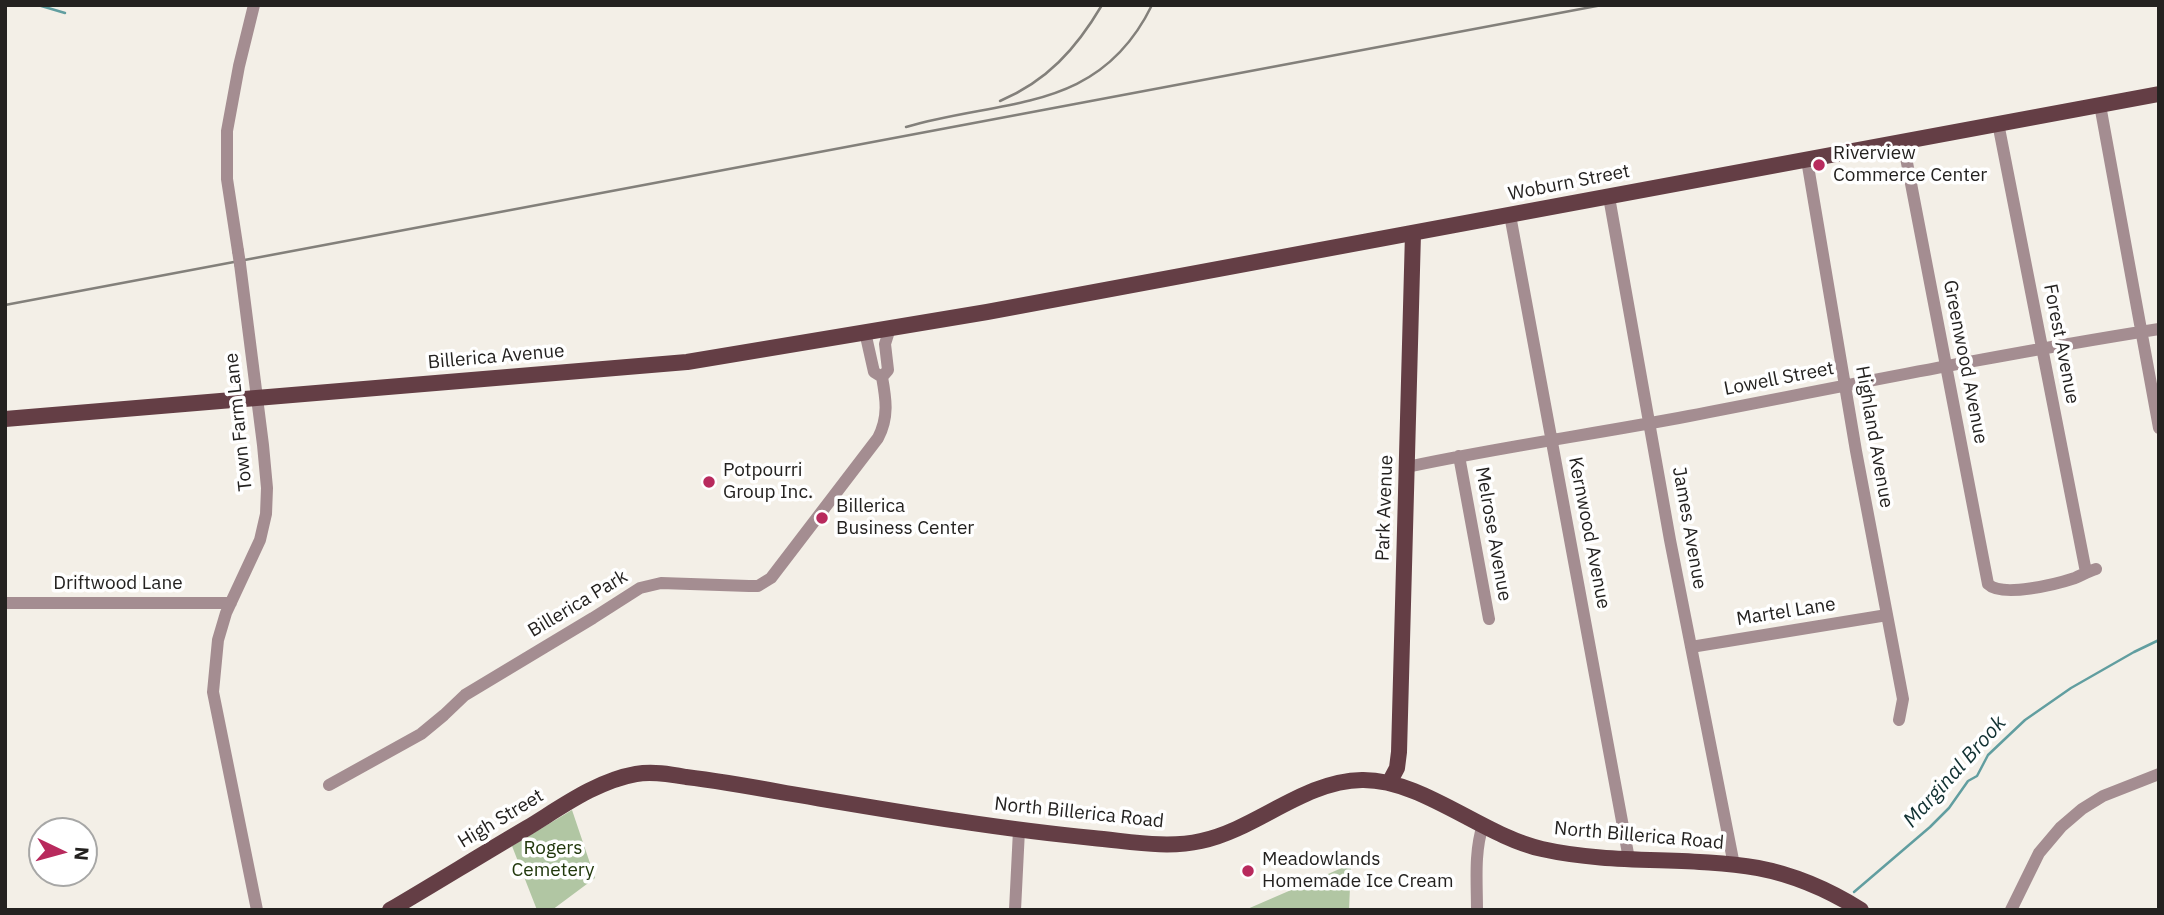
<!DOCTYPE html>
<style>
body{margin:0}
#map{position:relative;width:2164px;height:915px;overflow:hidden;background:#f3efe7;font-family:"IBM Plex Sans",sans-serif}
canvas{display:block}
.frame{position:absolute;inset:0;border:7px solid #242220;pointer-events:none}
.north{position:absolute;left:28px;top:817px;width:70px;height:70px;box-sizing:border-box;background:#fff;border:2px solid #a7a7a6;border-radius:50%;rotate:95deg;font-size:19px;font-weight:700;line-height:28px;text-align:center;color:#242220}
.north::after{content:'';display:block;margin:auto;width:24px;height:32px;background:#b82a5d;clip-path:polygon(50% 0,100% 100%,50% 72%,0 100%)}
</style>
<div id="map">
<canvas width="2164" height="915"></canvas>
<div class="frame"></div>
<div class="north">N</div>
</div>
<script>
const context = document.querySelector('canvas').getContext('2d');
context.lineJoin = 'round';
function fill(path, color) { context.fillStyle = color; context.fill(path, 'evenodd'); }
function stroke(path, color, width, dash) { context.strokeStyle = color; context.lineWidth = width; context.lineCap = dash ? 'butt' : 'round'; context.setLineDash(dash || []); context.stroke(path); }
function write(font, color, halo, rows, align = 'center') {
  context.font = font + ' "IBM Plex Sans",sans-serif'; context.lineWidth = 7; context.setLineDash([]); context.textBaseline = 'middle'; context.strokeStyle = halo; context.fillStyle = color; for (const [text, x, y, turn = 0] of rows) {
    context.save(); context.translate(x, y); context.rotate((+turn || 0) * Math.PI / 180); context.textAlign = isNaN(turn) ? turn : align; if (halo) context.strokeText(text, 0, 0); context.fillText(text, 0, 0); context.restore();
  }
}
fill(new Path2D(`
 M 572,810 L 595,878 L 552,910 L 537,910 L 512,846 Z
 M 1351,864 L 1349,910 L 1245,910 Z`), '#b1c6a3');
stroke(new Path2D(`
 M 38,5 L 65,13
 M 1854,892 L 1930,827 L 1949,808 L 1968,781 L 1977,776 L 1988,755 L 2025,720 L 2071,688 L 2134,652 L 2159,640`), '#619ea0', 2.5);
stroke(new Path2D(`
 M 2100,105 L 2159,428
 M 1998,123 L 2086,572
 M 1903,142 L 1988,584 C 2002,598 2057,584 2075,578 C 2082,575 2089,571 2096,569
 M 1807,160 L 1856,451 L 1903,699 L 1899,720
 M 1609,197 L 1670,540 L 1734,865
 M 1510,215 L 1629,859
 M 238,251 L 227,179 L 227,131 L 239,66 L 254,5
 M 240,264 L 263,445 L 267,488 L 266,514 L 260,540 L 226,613 L 218,640 L 213,692 L 257,910
 M 882,377 L 888,370 L 885,344 L 890,328
 M 1459,456 L 1489,619
 M 1407,467 C 1500,447 1595,434 1689,416 C 1845,386 2001,354 2159,329
 M 5,603 L 231,603
 M 1691,647 L 1887,615
 M 329,785 L 421,734 L 444,715 L 465,695 L 593,618 L 640,588 L 661,583 L 749,586 L 758,586 L 771,578 L 878,438 C 889,417 886,399 882,377 L 874,372 L 865,332
 M 1015,910 L 1019,830
 M 1477,910 C 1477,882 1474,852 1483,825
 M 2011,910 L 2039,853 L 2061,827 L 2082,809 L 2103,796 L 2159,774`), '#a48d91', 12);
stroke(new Path2D(`
 M 5,419 L 687,362 L 987,312 L 2159,94
 M 1389,783 L 1397,768 L 1399,752 L 1413,233
 M 390,910 C 436,883 481,855 527,828 C 560,808 596,781 636,774 C 652,771 670,774 686,777 C 720,781 753,787 786,793 C 888,810 990,828 1093,838 C 1128,841 1166,849 1201,841 C 1257,829 1303,781 1362,780 C 1422,779 1483,836 1542,849 C 1613,865 1687,856 1758,868 C 1795,875 1829,890 1861,910`), '#643e45', 16);
stroke(new Path2D(`
 M 1000,101 C 1047,81 1076,49 1102,5
 M 906,127 C 1004,98 1099,114 1152,5
 M 5,305 L 1602,5`), '#83807b', 2.5);
stroke(new Path2D(`
 M 238,251 L 240,264`), '#a48d91', 12);
for (const [x, y, r, color] of [
 [1819,165,7,"#b82a5d"],
 [709,482,7,"#b82a5d"],
 [822,518,7,"#b82a5d"],
 [1248,871,7,"#b82a5d"]
]) { const dot = new Path2D(); dot.arc(x, y, r, 0, 2 * Math.PI); context.fillStyle = color; context.fill(dot); stroke(dot, '#fff', 2.5); }
write('19px', '#242220', '#fff', [
 ["Riverview",1833,154],
 ["Commerce Center",1833,176],
 ["Potpourri",723,471],
 ["Group Inc.",723,493],
 ["Billerica",836,507],
 ["Business Center",836,529],
 ["Meadowlands",1262,860],
 ["Homemade Ice Cream",1262,882]
], 'left');
write('19px', '#242220', '#fff', [
 ["Woburn Street",1569,183,-11],
 ["Forest Avenue",2061,344,79],
 ["Billerica Avenue",496,357,-5],
 ["Greenwood Avenue",1965,362,79],
 ["Lowell Street",1779,379,-11],
 ["Town Farm Lane",239,422,-96],
 ["Highland Avenue",1874,437,80],
 ["Park Avenue",1385,508,-88],
 ["James Avenue",1689,528,80],
 ["Kernwood Avenue",1589,533,79],
 ["Melrose Avenue",1493,534,80],
 ["Driftwood Lane",118,584],
 ["Billerica Park",578,604,-31],
 ["Martel Lane",1786,612,-9],
 ["North Billerica Road",1079,813,6],
 ["High Street",501,819,-31],
 ["North Billerica Road",1639,836,5]
]);
write('19px', '#21380c', '#fff', [
 ["Rogers",553,849],
 ["Cemetery",553,871]
]);
write('italic 21px', '#113132', '#fff', [
 ["Marginal Brook",1955,772,-48]
]);
</script>
